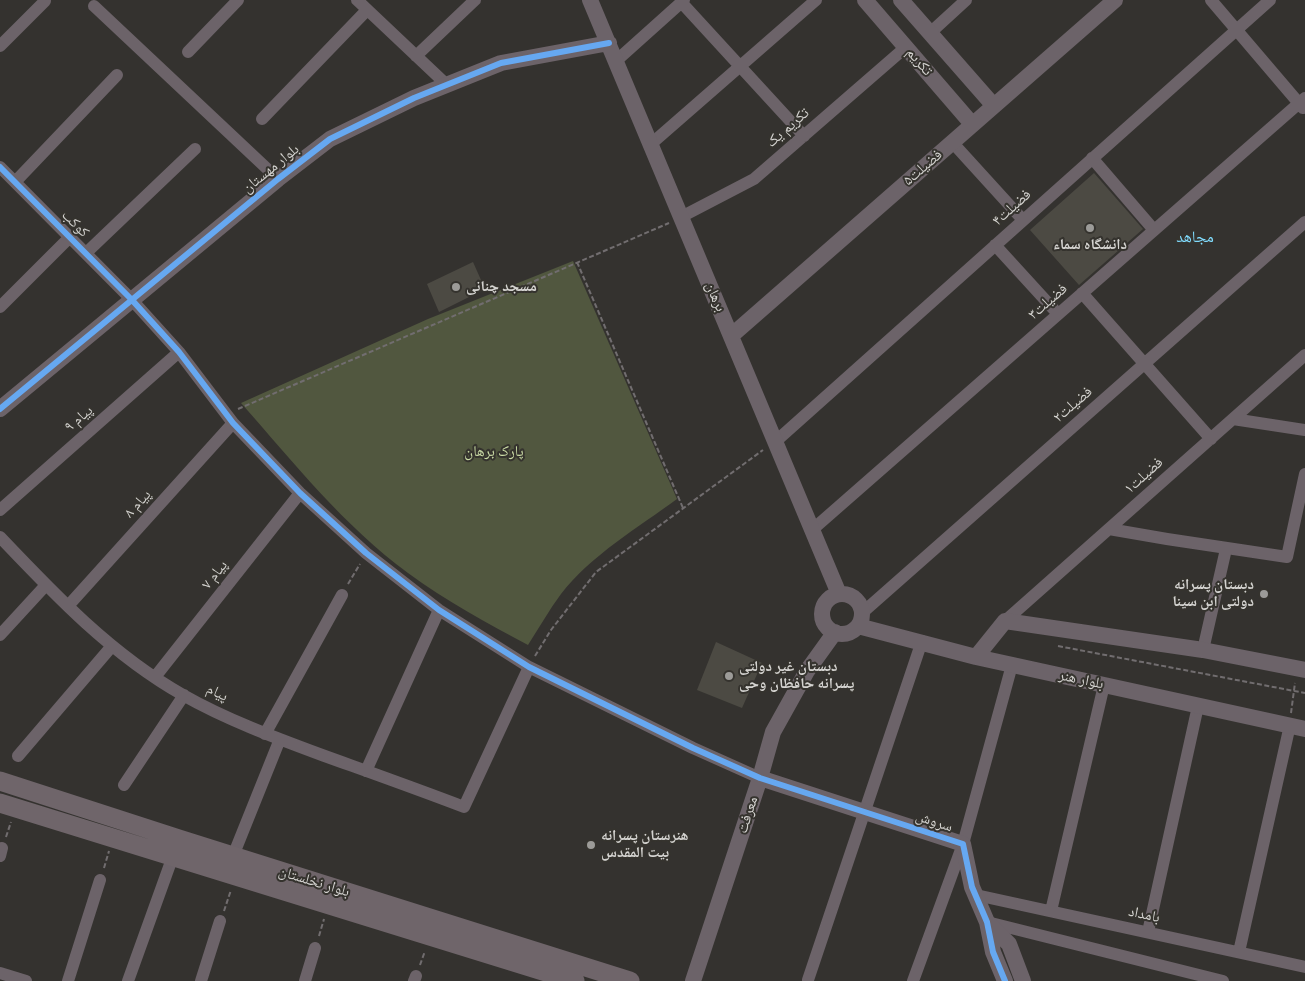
<!DOCTYPE html>
<meta charset="utf-8">
<style>
body{margin:0}
canvas{display:block;background:#34322f}
</style>
<canvas width="1305" height="981"></canvas>
<script>
const context = document.querySelector('canvas').getContext('2d');
context.lineJoin = 'round';
function fill(path, color) { context.fillStyle = color; context.fill(path, 'evenodd'); }
function stroke(path, color, width, dash) { context.strokeStyle = color; context.lineWidth = width; context.lineCap = dash ? 'butt' : 'round'; context.setLineDash(dash || []); context.stroke(path); }
function write(font, color, halo, rows, align = 'center') {
  context.font = font + ' Signika,"Noto Naskh Arabic",sans-serif'; context.lineWidth = 4; context.setLineDash([]); context.textBaseline = 'middle'; context.strokeStyle = halo; context.fillStyle = color; for (const [text, x, y, turn = 0] of rows) {
    context.save(); context.translate(x, y); context.rotate((+turn || 0) * Math.PI / 180); context.textAlign = isNaN(turn) ? turn : align; if (halo) context.strokeText(text, 0, 0); context.fillText(text, 0, 0); context.restore();
  }
}
fill(new Path2D(`
 M 573,261 L 677,499 C 639,527 590,556 561,594 C 549,610 539,628 528,645 C 487,623 446,601 408,573 C 344,526 294,463 241,403 L 428,319 Z`), '#51573f');
fill(new Path2D(`
 M 1094,173 L 1143,229 L 1079,285 L 1030,230 Z
 M 473,262 L 485,289 L 439,312 L 427,284 Z
 M 716,642 L 762,663 L 742,708 L 697,690 Z`), '#4c4a43');
stroke(new Path2D(`
 M 577,262 L 683,508
 M 238,409 L 669,223
 M 348,584 L 360,564
 M 1058,646 L 1305,693
 M 535,656 L 551,630 L 596,572 L 763,450
 M 1291,713 L 1295,683
 M 6,837 L 11,822
 M 104,868 L 109,851
 M 224,911 L 231,890
 M 319,936 L 324,919
 M 420,965 L 425,951`), '#716d6f', 2, [5, 2.5]);
stroke(new Path2D(`
 M 357,0 L 447,85
 M 1211,0 L 1303,108
 M 681,2 L 804,136
 M 94,6 L 278,179
 M 930,33 L 966,0
 M 0,46 L 45,1
 M 188,52 L 238,0
 M 416,56 L 475,0
 M 616,61 L 684,0
 M 262,119 L 367,10
 M 952,142 L 1023,220
 M 651,144 L 816,0
 M 1092,158 L 1154,230
 M 0,167 L 132,300 L 179,352 L 233,423 L 300,493 L 366,553 L 439,610 L 529,667 L 693,748 L 760,778
 M 15,182 L 117,75
 M 681,217 L 754,179 L 906,47
 M 995,245 L 1058,314
 M 86,253 L 195,149
 M 1082,293 L 1211,439
 M 0,307 L 70,237
 M 1233,419 L 1305,430
 M 775,442 L 1270,0
 M 0,510 L 179,352
 M 1109,529 L 1167,539 L 1287,557 L 1305,474
 M 812,530 L 1305,98
 M 0,537 C 55,595 112,655 183,695 C 225,719 276,738 322,755 C 369,772 417,789 464,807 L 529,667
 M 68,606 L 233,423
 M 862,613 L 1305,222
 M 1005,621 L 1305,355
 M 0,635 L 46,585
 M 1203,650 L 1226,549
 M 155,677 L 300,493
 M 265,734 L 342,595
 M 18,756 L 112,646
 M 366,771 L 439,610
 M 124,785 L 184,695
 M 0,856 L 2,848
 M 233,856 L 280,739
 M 976,895 L 1305,967
 M 1051,911 L 1104,685
 M 987,922 L 1223,981
 M 1148,932 L 1198,706
 M 1239,952 L 1290,725
 M 0,973 L 26,981
 M 808,980 L 922,641
 M 68,981 L 100,880
 M 128,981 L 173,856
 M 201,981 L 220,921
 M 305,981 L 315,948
 M 414,981 L 416,976
 M 913,981 L 963,844 L 1012,665`), '#6c6369', 12);
stroke(new Path2D(`
 M 590,0 L 839,594
 M 865,0 L 972,124
 M 901,0 L 994,106
 M 731,336 L 1115,0
 M 0,409 L 278,179 L 330,139 L 414,98 L 501,63 L 609,43
 M822 614a20 20 0 1 1 40 0a20 20 0 1 1-40 0Z
 M 858,626 L 976,657 L 1305,729
 M 976,657 L 1005,621 L 1203,650 L 1305,670
 M 760,778 L 963,844 L 972,887 L 987,922 L 993,952 L 1005,981
 M 987,922 L 1009,944 L 1023,981
 M 693,981 L 760,778 L 773,732 L 807,671 L 835,632`), '#6c6369', 16);
stroke(new Path2D(`
 M 0,781 L 179,839 L 630,981
 M 0,803 L 575,981`), '#6f656a', 19);
stroke(new Path2D(`
 M 0,167 L 132,300 L 179,352 L 233,423 L 300,493 L 366,553 L 439,610 L 529,667 L 693,748 L 760,778 L 963,844 L 972,887 L 987,922 L 993,952 L 1005,981
 M 0,409 L 278,179 L 330,139 L 414,98 L 501,63 L 609,43`), '#66a8f1', 6);
for (const [x, y, r, color] of [
 [1090,228,5,"#9c9b98"],
 [456,287,5,"#9c9b98"],
 [1264,594,5,"#9c9b98"],
 [729,676,5,"#9c9b98"],
 [591,845,5,"#9c9b98"]
]) { const dot = new Path2D(); dot.arc(x, y, r, 0, 2 * Math.PI); context.fillStyle = color; context.fill(dot); stroke(dot, '#35332e', 2); }
write('15px', '#d4d3d0', '#35332e', [
 ["تکریم",919,62,49],
 ["تکریم یک",788,128,-41],
 ["فضیلت۵",923,168,-41],
 ["بلوار مهستان",271,169,-39],
 ["فضیلت۴",1012,208,-42],
 ["کوکب",75,224,45],
 ["برهان",715,297,67],
 ["فضیلت۳",1048,302,-41],
 ["فضیلت۲",1073,405,-41],
 ["پیام ۹",79,419,-41],
 ["فضیلت۱",1144,476,-42],
 ["پیام ۸",138,504,-48],
 ["پیام ۷",215,575,-52],
 ["بلوار هنر",1081,680,12],
 ["پیام",217,693,25],
 ["معرفت",748,815,-72],
 ["سروش",934,822,18],
 ["بلوار نخلستان",314,882,17],
 ["بامداد",1144,915,12]
]);
write('bold 15px', '#d4d3d0', '#35332e', [
 ["دانشگاه سماء",1090,245,"center"],
 ["مسجد چنانی",466,287],
 ["دبستان پسرانه",1254,585,"right"],
 ["دولتی ابن سینا",1254,602,"right"],
 ["دبستان غیر دولتی",739,667],
 ["پسرانه حافظان وحی",739,684],
 ["هنرستان پسرانه",601,836],
 ["بیت المقدس",601,853]
], 'left');
write('15px', '#cadba5', '#35332e', [
 ["پارک برهان",494,452]
]);
write('16px', '#80dbfe', '#35332e', [
 ["مجاهد",1195,238]
]);
</script>
